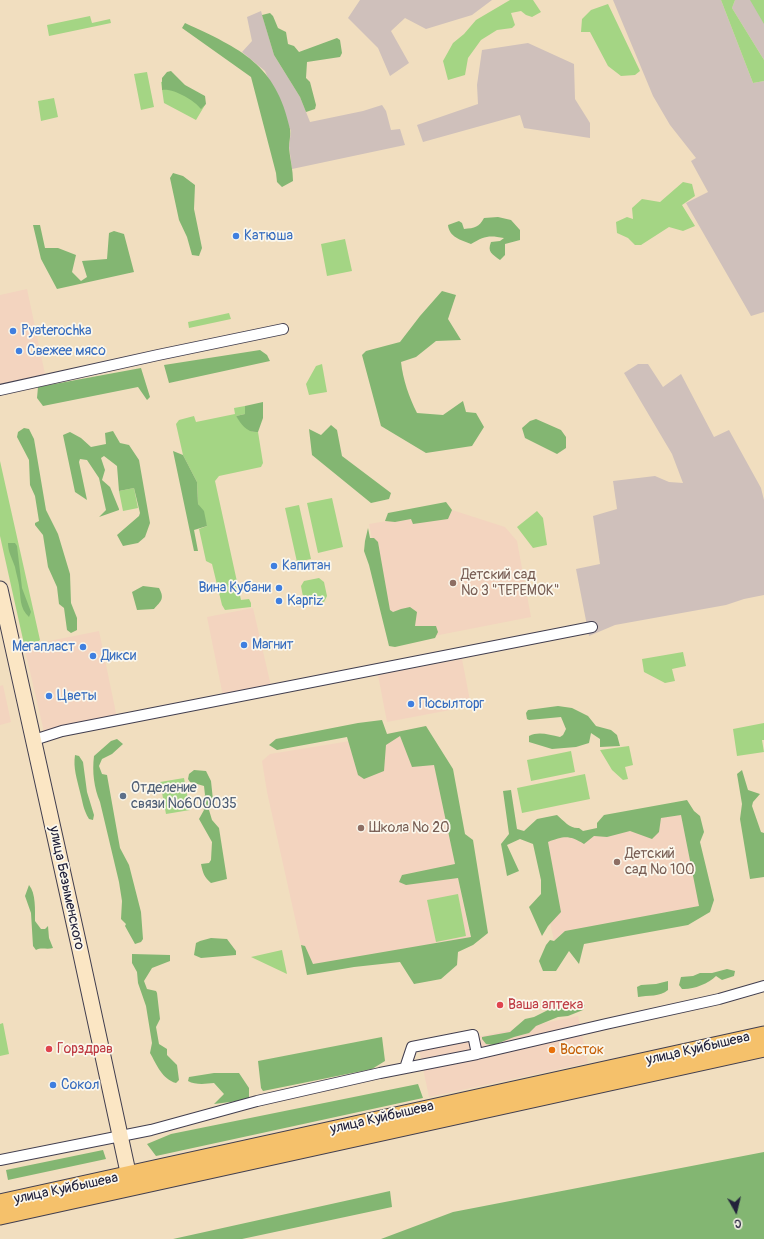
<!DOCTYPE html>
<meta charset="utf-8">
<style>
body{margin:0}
#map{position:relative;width:764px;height:1239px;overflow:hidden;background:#f1debf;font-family:Pangolin,sans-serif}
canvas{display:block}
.north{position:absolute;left:716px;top:1191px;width:40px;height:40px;-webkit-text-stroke:3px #fbf7ec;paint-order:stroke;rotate:172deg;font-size:11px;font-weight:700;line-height:16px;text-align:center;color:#22223b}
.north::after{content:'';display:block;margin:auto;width:14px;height:18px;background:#22223b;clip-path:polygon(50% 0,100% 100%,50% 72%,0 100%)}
</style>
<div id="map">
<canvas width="764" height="1239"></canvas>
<div class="north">С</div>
</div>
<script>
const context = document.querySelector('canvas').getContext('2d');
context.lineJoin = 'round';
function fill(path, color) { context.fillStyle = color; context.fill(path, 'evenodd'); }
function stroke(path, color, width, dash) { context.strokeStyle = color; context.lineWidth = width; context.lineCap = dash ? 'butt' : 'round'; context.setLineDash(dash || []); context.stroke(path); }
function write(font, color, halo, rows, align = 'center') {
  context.font = font + ' Pangolin,sans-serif'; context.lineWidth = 3.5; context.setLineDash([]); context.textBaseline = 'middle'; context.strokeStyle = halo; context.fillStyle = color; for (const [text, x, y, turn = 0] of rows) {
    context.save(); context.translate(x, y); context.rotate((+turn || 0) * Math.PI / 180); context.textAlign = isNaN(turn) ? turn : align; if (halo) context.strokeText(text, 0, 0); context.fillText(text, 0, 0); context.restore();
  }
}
fill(new Path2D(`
 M 27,289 L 45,374 L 0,384 L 0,295 Z
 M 452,510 L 505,527 L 517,541 L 531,617 L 393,644 L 369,524 Z
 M 253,608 L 271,686 L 223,696 L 207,617 Z
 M 99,631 L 117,718 L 44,732 L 24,646 Z
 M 462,659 L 471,706 L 387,722 L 378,675 Z
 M 3,685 L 11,722 L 0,725 L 0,686 Z
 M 426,726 L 471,940 L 307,972 L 267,792 L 262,761 L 270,754 L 344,742 Z
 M 686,806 L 707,911 L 554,941 L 532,836 L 579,828 L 583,831 L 597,828 L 597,823 Z
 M 578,1016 L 588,1063 L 429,1097 L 419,1049 Z`), '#f3d4bf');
fill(new Path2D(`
 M 360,0 L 492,0 L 472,15 L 426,29 L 405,18 L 391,31 L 409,63 L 390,76 L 378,48 L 348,18 Z
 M 613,0 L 721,0 L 753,83 L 764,81 L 764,312 L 751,316 L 686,203 L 708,192 L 691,161 L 696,158 L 670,125 L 653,96 Z
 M 735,0 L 764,0 L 764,60 L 732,8 Z
 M 261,11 L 274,55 L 300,97 L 310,122 L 363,111 L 382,105 L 386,111 L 391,130 L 400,129 L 405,145 L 292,169 L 289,146 L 291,131 L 265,71 L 242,52 L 252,41 L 247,17 Z
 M 528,43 L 574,64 L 575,99 L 590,123 L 590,138 L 524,128 L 520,115 L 423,142 L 417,125 L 478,104 L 477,85 L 482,50 Z
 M 638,364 L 648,364 L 663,387 L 681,374 L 714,437 L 729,430 L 761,488 L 764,500 L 764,595 L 744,599 L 726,605 L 615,625 L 589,636 L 576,569 L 600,564 L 593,516 L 617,509 L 613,481 L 655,476 L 669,482 L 683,483 L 672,454 L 624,373 Z`), '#cfc0bb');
fill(new Path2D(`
 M 510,0 L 533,0 L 541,12 L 532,17 L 526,15 L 521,11 L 511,13 L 515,25 L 512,28 L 497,30 L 481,40 L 468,58 L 465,75 L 448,80 L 443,61 L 453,43 L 464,34 L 476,20 Z
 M 721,0 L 735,0 L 732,8 L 764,60 L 764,81 L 753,83 Z
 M 750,0 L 764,0 L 764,24 Z
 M 608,4 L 640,71 L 635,75 L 621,76 L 608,66 L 590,32 L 581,32 L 582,19 L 591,10 Z
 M 90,16 L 92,23 L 110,19 L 111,23 L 49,36 L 47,25 Z
 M 147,72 L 154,107 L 141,110 L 134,74 Z
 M 169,80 L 205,105 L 196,120 L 164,103 L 161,82 Z
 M 54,98 L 58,117 L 41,121 L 38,101 Z
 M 683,182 L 692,184 L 695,196 L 682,205 L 695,226 L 683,231 L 669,227 L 641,245 L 635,245 L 628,238 L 617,233 L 616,222 L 627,217 L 633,219 L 632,208 L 642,199 L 660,202 Z
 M 345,239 L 352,271 L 327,276 L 321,244 Z
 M 229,313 L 231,319 L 189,328 L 188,322 Z
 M 322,364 L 327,392 L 309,395 L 306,384 L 316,366 Z
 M 245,406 L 245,414 L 236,416 L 248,429 L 253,432 L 258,432 L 263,463 L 261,467 L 219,476 L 215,481 L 241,600 L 249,599 L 251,603 L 251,607 L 225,610 L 222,605 L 212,564 L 206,561 L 199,529 L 207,526 L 198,504 L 197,482 L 183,455 L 176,424 L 179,420 L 194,416 L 196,422 L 235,414 L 234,408 Z
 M 0,461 L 40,640 C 35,645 30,646 24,644 L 0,536 Z
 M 134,488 L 138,508 L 123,511 L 119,491 Z
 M 332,498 L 343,547 L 318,553 L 307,503 Z
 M 299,505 L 311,559 L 297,562 L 285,508 Z
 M 537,511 L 543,518 L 547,545 L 533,548 L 517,527 Z
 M 319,578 L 324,582 L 327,596 L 324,602 L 310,605 L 304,602 L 301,586 L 304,581 Z
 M 683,652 L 686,666 L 672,669 L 675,681 L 665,683 L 644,672 L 642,659 Z
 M 764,723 L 764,740 L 762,740 L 764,752 L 737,756 L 733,729 Z
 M 629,746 L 633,765 L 625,767 L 628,779 L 623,780 L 612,770 L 600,750 Z
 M 571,751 L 575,772 L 531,781 L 527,760 Z
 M 585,774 L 590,799 L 522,813 L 517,788 Z
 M 184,778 L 190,810 L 166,814 L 160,782 Z
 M 458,894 L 466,936 L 436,942 L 427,900 Z
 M 282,950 L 287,974 L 251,957 Z
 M 3,1023 L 9,1054 L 0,1056 L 0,1024 Z`), '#a4d584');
fill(new Path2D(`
 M 270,13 L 273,16 L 278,28 L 286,32 L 288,44 L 294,46 L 299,52 L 337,38 L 340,40 L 342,53 L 340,57 L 307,62 L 306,78 L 310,82 L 316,105 L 315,109 L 306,112 L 300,97 L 274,55 L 262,15 Z
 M 185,23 C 241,49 276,64 290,129 C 291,135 289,142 289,148 C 290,159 293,170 293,181 L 282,187 L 277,182 L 276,173 L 251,77 L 182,28 Z
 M 171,71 L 185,85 L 205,96 L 206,104 L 201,109 C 194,100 173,88 162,90 L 162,78 L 167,72 Z
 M 173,173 L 183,176 L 195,185 L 194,209 L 202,248 L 199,256 L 192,255 L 187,237 L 179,220 L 170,178 Z
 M 498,217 L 511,220 L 520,230 L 520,240 L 505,244 L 505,255 L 500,260 C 492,254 487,252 491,242 L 500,241 L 504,238 C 489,235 484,236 471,244 C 461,240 449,237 448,225 L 459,221 L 462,223 L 464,229 C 475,228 479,227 484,218 Z
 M 33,225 L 40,225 L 45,248 L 58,248 L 76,255 L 72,272 L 81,281 L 87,277 L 82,261 L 107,259 L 109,233 L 114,231 L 124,234 L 134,272 L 57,289 L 41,259 Z
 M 442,291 L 456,295 L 448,319 L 461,340 L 436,341 L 416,357 L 401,362 C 403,380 409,397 417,413 L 443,415 L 463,401 L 466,412 L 476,413 L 484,427 L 472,446 L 426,453 L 381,426 L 362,355 L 366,351 L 400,342 L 420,316 Z
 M 260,350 L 267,355 L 270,361 L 169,383 L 164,365 Z
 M 141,368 L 150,397 L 147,400 L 138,387 L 43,406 L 37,398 L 38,387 Z
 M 263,402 L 263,418 L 258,432 C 247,433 241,424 236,416 L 245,414 L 245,406 Z
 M 536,419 L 561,430 L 566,437 L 566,448 L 557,454 L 525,438 L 522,428 L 530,421 Z
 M 331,425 L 337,430 L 342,456 L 391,493 L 389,499 L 371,503 L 312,455 L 309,429 L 321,435 Z
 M 24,428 L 29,429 L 34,439 L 46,510 L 58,534 L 70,574 L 71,603 L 77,618 L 77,630 L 71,633 L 67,630 L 64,608 L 59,604 L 57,587 L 48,567 L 43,535 L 35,525 L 35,523 L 39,521 L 35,496 L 30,485 L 29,460 L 17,437 L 18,432 Z
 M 113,431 L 120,443 L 129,445 L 139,460 L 150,523 L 145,537 L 138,543 L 123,546 L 117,535 L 139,516 L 140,513 L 134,488 L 119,491 L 117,466 L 104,456 L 101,458 L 105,470 L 102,480 L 110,487 L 119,509 L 119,510 L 99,517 L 106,510 L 99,478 L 87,460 L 80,459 L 79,462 L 87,500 L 75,492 L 63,435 L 70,432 L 81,438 L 91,447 L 106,444 L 105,433 Z
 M 173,451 L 183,455 L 197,482 L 198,504 L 204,511 L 207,526 L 194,530 L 198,551 L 194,551 Z
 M 446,502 L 452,510 L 448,519 L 413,524 L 411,519 L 395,522 L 385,521 L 388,513 Z
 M 368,528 L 370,538 L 374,538 L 378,542 L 390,610 L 393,612 L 401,609 L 410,607 L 417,612 L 415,626 L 436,626 L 438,632 L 435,638 L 395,647 L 389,646 L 369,565 L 364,551 L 365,541 Z
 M 8,543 L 15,543 L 17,546 L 22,588 L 31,612 L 29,617 C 19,608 21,597 19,585 C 18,579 16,573 15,567 C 12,558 8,552 8,543 Z
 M 143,586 L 159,588 C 165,599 161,601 154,609 L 137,610 L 132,592 Z
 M 558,706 L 572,708 L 588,716 L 596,726 L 611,730 L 617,735 L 620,746 L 600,747 L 600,739 L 591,733 L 589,743 L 576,747 L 552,749 L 529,742 L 529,736 C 539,731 549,735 560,737 L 563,735 L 566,729 L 561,717 L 529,720 L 527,719 L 526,713 L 528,710 Z
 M 382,720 L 387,734 L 426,726 L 453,769 L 465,834 L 473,840 L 488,933 L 473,945 L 458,952 L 457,965 L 441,979 L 414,984 L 400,962 L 354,967 L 307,975 L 301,945 L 305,946 L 313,964 L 471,937 L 458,878 L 406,885 L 399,882 L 402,875 L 455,864 L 434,765 L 412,767 L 400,736 L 386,745 L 384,771 L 364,779 L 358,775 L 347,737 L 277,750 L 269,745 L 276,739 L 358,723 Z
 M 117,739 L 123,744 L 112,754 L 102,759 L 99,766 L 102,774 L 107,775 L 120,848 L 129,865 L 141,912 L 143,939 L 141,942 L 135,944 L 125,926 L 126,924 L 121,919 L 122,901 L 119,882 L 100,802 C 94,788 92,772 94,756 L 111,741 Z
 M 75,755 L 79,756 L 83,762 L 87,792 L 94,815 L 93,820 L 89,819 C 83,809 83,803 80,792 C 77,779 73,768 75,755 Z
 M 194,770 L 206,771 L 211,781 L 213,800 L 209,810 L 212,820 L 219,828 L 227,879 L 211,883 C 204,877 203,873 201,864 L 209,863 L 211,860 L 212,842 L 199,819 L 204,810 L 202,805 L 205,795 L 204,786 L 190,782 L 188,779 L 189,774 Z
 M 742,770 L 748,790 L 760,794 L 753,802 L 752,806 L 761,832 L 764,833 L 764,877 L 750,879 L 740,819 L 742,804 L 737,774 Z
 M 511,790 L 517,829 L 524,831 L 537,819 L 557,815 C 564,821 570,829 579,828 L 583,831 L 597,828 L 597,823 L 604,815 L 687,800 L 694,811 L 700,816 L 704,832 L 700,842 L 714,900 L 710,912 L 688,925 L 584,944 L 579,964 L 569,951 L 556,971 L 543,971 L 539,961 L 546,945 L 550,940 L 554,941 L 565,931 L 699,906 L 681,815 L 661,818 L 659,832 L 652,839 L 630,831 L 607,837 L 594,836 L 584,844 C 569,835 564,836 548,842 L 561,912 L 548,926 L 542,936 L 529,907 L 541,894 L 541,880 L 533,844 L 520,839 L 507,845 L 519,871 L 507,876 L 501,844 L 509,834 L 503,791 Z
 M 29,885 C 36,893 35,911 35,921 L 41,929 L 45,929 L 48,926 L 49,938 L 53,948 C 47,950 41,947 36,950 L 33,946 L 31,913 L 25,896 Z
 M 211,938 L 227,939 L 236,951 L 236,955 L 201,958 L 194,955 L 196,943 L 200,941 Z
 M 132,954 L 170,955 L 170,961 L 152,968 L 144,981 L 147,989 L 156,991 L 157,993 L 160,1019 L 156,1027 L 159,1044 L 167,1049 L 167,1055 L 177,1065 L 179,1080 L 176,1083 C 162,1079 157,1065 150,1053 L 152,1043 L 146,1006 L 138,983 L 137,972 L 132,963 Z
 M 727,969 L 735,971 L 734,976 L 722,980 L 716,976 C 708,984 692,990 682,989 L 679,985 L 681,977 L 693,976 L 700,973 L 712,973 Z
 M 668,981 L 668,990 C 660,997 648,995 638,997 L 637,987 L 641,985 L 656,984 Z
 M 581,1003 L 585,1005 L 583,1010 L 568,1016 L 558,1017 L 536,1026 L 529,1033 L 514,1037 L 494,1045 L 486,1044 L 482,1039 L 482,1037 L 510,1032 L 525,1019 L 534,1017 L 554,1007 L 564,1008 L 568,1005 Z
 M 382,1037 L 385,1061 L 372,1069 L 263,1091 L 261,1088 L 258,1061 Z
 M 214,1073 L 239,1073 L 249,1088 L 249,1098 L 246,1100 L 214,1104 L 224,1094 L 214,1083 C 205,1084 195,1085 188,1081 L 189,1077 Z
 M 418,1084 L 423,1098 L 156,1156 L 147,1144 L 171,1134 Z
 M 103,1150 L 106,1159 L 8,1180 L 6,1170 Z
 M 764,1152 L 764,1239 L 381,1239 L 453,1212 Z
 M 390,1191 L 392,1207 L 242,1239 L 173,1239 Z`), '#83b672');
const minor = new Path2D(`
 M 0,390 L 158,355 L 283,329
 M 34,740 L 62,731 L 592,627
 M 405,1068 L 412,1047 L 473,1035 L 477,1054
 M 0,1160 L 151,1130 L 257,1101 L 380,1073 L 477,1054 L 606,1024 L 719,999 L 764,986`);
const secondary = new Path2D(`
 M 0,589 L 80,950 L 131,1186`);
const trunk = new Path2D(`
 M 0,1203 L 764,1035
 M 0,1216 L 764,1048`);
stroke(minor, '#413e4f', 12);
stroke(secondary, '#413e4f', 17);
stroke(trunk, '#413e4f', 19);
stroke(minor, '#fff', 10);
stroke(secondary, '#fbe6c4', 15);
stroke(trunk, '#f5c16b', 17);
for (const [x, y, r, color] of [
 [236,236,4,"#3f7fe0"],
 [13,331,4,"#3f7fe0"],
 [19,351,4,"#3f7fe0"],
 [274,566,4,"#3f7fe0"],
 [453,583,4,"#8d6e63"],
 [279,588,4,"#3f7fe0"],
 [279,601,4,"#3f7fe0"],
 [244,645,4,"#3f7fe0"],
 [83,647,4,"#3f7fe0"],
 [93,656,4,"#3f7fe0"],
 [49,696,4,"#3f7fe0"],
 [411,704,4,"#3f7fe0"],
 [123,796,4,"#5c6f8a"],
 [361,828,4,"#8d6e63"],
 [617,862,4,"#8d6e63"],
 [500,1005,4,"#e0444e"],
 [49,1049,4,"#e0444e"],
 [552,1050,4,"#e8710a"],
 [53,1085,4,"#3f7fe0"]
]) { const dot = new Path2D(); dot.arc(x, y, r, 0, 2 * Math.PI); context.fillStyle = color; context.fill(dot); stroke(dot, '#fbf7ec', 1.5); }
write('14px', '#366cbe', '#fbf7ec', [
 ["Катюша",244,236],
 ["Pyaterochka",21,331],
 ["Свежее мясо",27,351],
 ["Капитан",282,566],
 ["Вина Кубани",271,588,"right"],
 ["Kapriz",287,601],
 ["Магнит",252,645],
 ["Мегапласт",75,647,"right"],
 ["Дикси",101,656],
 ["Цветы",57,696],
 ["Посылторг",419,704],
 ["Сокол",61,1085]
], 'left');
write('14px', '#785e54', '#fbf7ec', [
 ["Детский сад",461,575],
 ["№ 3 \"ТЕРЕМОК\"",461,591],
 ["Школа № 20",369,828],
 ["Детский",625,854],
 ["сад № 100",625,870]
], 'left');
write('14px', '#4e5e75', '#fbf7ec', [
 ["Отделение",131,788],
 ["связи №600035",131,804]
], 'left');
write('14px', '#22223b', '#fbf7ec', [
 ["улица Безыменского",66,888,78],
 ["улица Куйбышева",698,1049,-13],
 ["улица Куйбышева",382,1118,-13],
 ["улица Куйбышева",66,1189,-12]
]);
write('14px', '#be3a42', '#fbf7ec', [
 ["Ваша аптека",508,1005],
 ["Горздрав",57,1049]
], 'left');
write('14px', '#c56008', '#fbf7ec', [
 ["Восток",560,1050]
], 'left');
</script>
